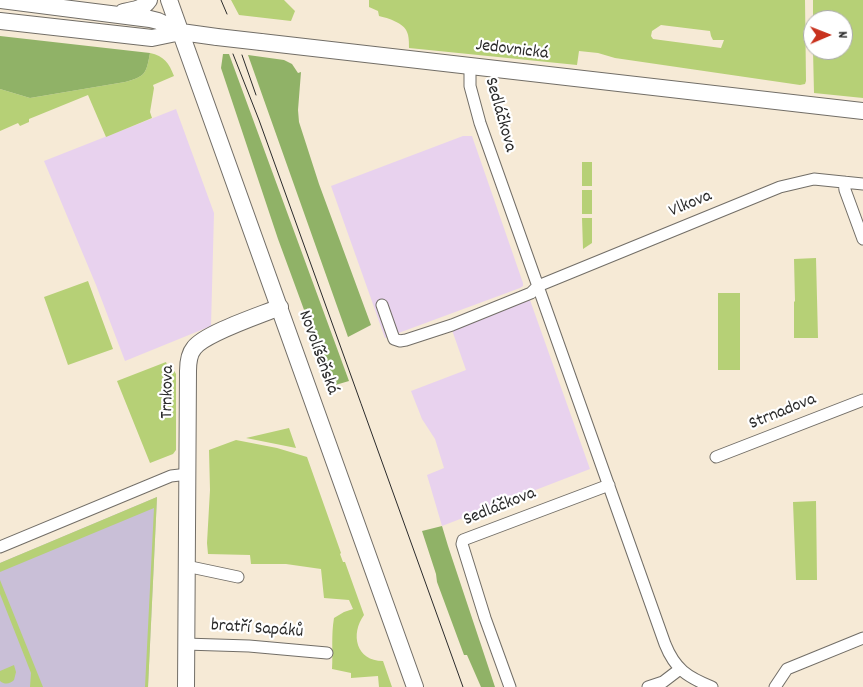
<!DOCTYPE html>
<meta charset="utf-8">
<style>
body{margin:0}
#map{position:relative;width:863px;height:687px;overflow:hidden;background:#f6ead6;font-family:Dekko,sans-serif}
canvas{display:block}
.north{position:absolute;left:803px;top:10px;width:50px;height:50px;box-sizing:border-box;background:#fff;border:1px solid #aaa;border-radius:50%;rotate:89deg;font-size:14px;font-weight:700;line-height:20px;text-align:center;color:#2b2b2b}
.north::after{content:'';display:block;margin:auto;width:18px;height:22px;background:#c8321e;clip-path:polygon(50% 0,100% 100%,50% 72%,0 100%)}
</style>
<div id="map">
<canvas width="863" height="687"></canvas>
<div class="north">N</div>
</div>
<script>
const context = document.querySelector('canvas').getContext('2d');
context.lineJoin = 'round';
function fill(path, color) { context.fillStyle = color; context.fill(path, 'evenodd'); }
function stroke(path, color, width, dash) { context.strokeStyle = color; context.lineWidth = width; context.lineCap = dash ? 'butt' : 'round'; context.setLineDash(dash || []); context.stroke(path); }
function write(font, color, halo, rows, align = 'center') {
  context.font = font + ' Dekko,sans-serif'; context.lineWidth = 4.5; context.setLineDash([]); context.textBaseline = 'middle'; context.strokeStyle = halo; context.fillStyle = color; for (const [text, x, y, turn = 0] of rows) {
    context.save(); context.translate(x, y); context.rotate((+turn || 0) * Math.PI / 180); context.textAlign = isNaN(turn) ? turn : align; if (halo) context.strokeText(text, 0, 0); context.fillText(text, 0, 0); context.restore();
  }
}
fill(new Path2D(`
 M 176,109 L 214,213 L 211,326 L 125,361 L 96,285 L 44,161 Z
 M 463,136 L 472,136 L 523,283 L 523,286 L 520,288 L 385,338 L 331,186 Z
 M 530,300 L 590,469 L 442,526 L 427,475 L 444,468 L 435,439 L 422,419 L 411,391 L 466,370 L 452,330 Z`), '#e8d2ee');
fill(new Path2D(`
 M 157,497 L 148,687 L 0,687 L 0,563 Z`), '#c9bfd7');
fill(new Path2D(`
 M 231,0 L 284,0 L 295,11 L 291,21 L 239,15 Z
 M 369,0 L 805,0 L 806,81 L 805,84 L 800,85 L 615,58 L 598,53 L 579,51 L 577,65 L 409,48 C 409,43 409,36 407,32 C 404,23 388,18 379,16 L 378,11 L 369,7 ZM 661,25 L 710,31 L 711,36 L 713,40 L 724,40 L 721,48 L 653,39 L 651,36 L 652,31 Z
 M 813,0 L 863,0 L 863,98 L 814,93 L 813,50 L 843,50 L 843,20 L 813,20 Z
 M 150,53 C 164,56 169,63 174,76 L 153,85 L 154,88 L 150,112 L 152,118 L 106,137 L 88,95 L 29,119 L 29,122 L 20,126 L 18,123 L 0,131 L 0,89 L 30,98 L 125,82 C 146,76 146,74 150,53 Z
 M 582,162 L 592,162 L 592,186 L 582,186 Z
 M 582,190 L 592,190 L 592,214 L 582,214 Z
 M 582,218 L 592,218 L 592,243 L 583,249 Z
 M 816,258 L 818,338 L 794,338 L 794,302 L 795,301 L 794,259 Z
 M 88,281 L 113,349 L 68,365 L 44,297 Z
 M 718,293 L 740,293 L 740,370 L 718,370 Z
 M 166,362 L 167,365 L 172,367 L 176,374 L 176,450 L 173,454 L 150,463 L 117,381 Z
 M 289,428 L 296,448 L 246,438 Z
 M 236,440 L 277,448 L 307,457 L 341,553 L 340,554 L 343,562 L 345,562 L 364,615 C 350,634 356,661 383,661 L 392,687 L 379,687 L 378,676 L 351,678 L 351,673 L 332,669 C 333,652 331,635 334,618 L 344,612 L 353,609 L 349,600 L 324,598 L 321,569 L 286,564 L 251,564 L 250,555 L 208,554 L 207,543 L 210,490 L 209,450 Z
 M 157,497 L 148,687 L 145,687 L 154,508 L 0,572 L 0,563 Z
 M 816,501 L 817,580 L 796,580 L 793,502 Z
 M 0,580 L 43,687 L 30,687 L 31,673 L 0,594 Z
 M 14,665 L 16,672 L 14,680 C 10,684 5,685 0,681 L 0,671 Z`), '#b6d076');
fill(new Path2D(`
 M 0,36 L 150,53 C 146,74 146,76 125,82 L 30,98 L 0,89 Z
 M 223,54 L 229,54 L 349,381 L 332,386 L 278,239 L 221,68 Z
 M 248,55 L 284,60 L 292,64 L 298,73 L 301,72 L 298,110 L 299,122 L 319,184 L 371,325 L 348,337 Z
 M 442,526 L 448,546 L 495,687 L 481,687 L 467,655 L 464,655 L 437,582 L 436,574 L 422,531 Z`), '#90b267');
const street = new Path2D(`
 M 470,66 L 470,86 L 480,123 L 665,644 C 675,669 687,677 712,687
 M 844,182 L 845,190 L 863,239
 M 382,305 L 394,339 L 400,341 L 406,340 L 452,325 L 531,293 L 538,286 L 780,187 L 814,179 L 863,184
 M 716,457 L 863,400
 M 0,547 L 171,476 L 188,474
 M 186,566 L 238,577
 M 185,644 L 249,646 L 327,653
 M 510,687 L 485,618 L 462,544 L 463,540 L 609,485
 M 648,687 L 663,682 L 680,669
 M 775,687 L 787,669 L 863,638`);
const secondary = new Path2D(`
 M 0,0 L 150,19 L 158,21 L 181,32
 M 169,0 L 415,687
 M 123,12 C 134,10 143,9 149,0
 M 0,21 L 152,38 L 181,32 L 217,37
 M 261,42 L 863,111
 M 186,687 L 188,371 C 188,363 189,354 194,348 C 205,333 261,315 280,307`);
stroke(street, '#726e67', 13);
stroke(secondary, '#726e67', 18);
stroke(street, '#fff', 11);
stroke(secondary, '#fff', 16);
stroke(new Path2D(`
 M 221,0 L 227,14
 M 233,54 L 259,120 L 463,687
 M 242,55 L 256,95`), '#2b2b2b', 1);
const secondaryBridge = new Path2D(`
 M 217,37 L 261,42`);
stroke(secondaryBridge, '#726e67', 18, []);
stroke(secondaryBridge, '#fff', 16);
write('18px', '#2b2b2b', '#fff', [
 ["Jedovnická",512,51,7],
 ["Sedláčkova",499,115,74],
 ["Vlkova",691,205,-23],
 ["Novolíšeňská",317,353,70],
 ["Trnkova",169,392,-89],
 ["Strnadova",783,413,-22],
 ["Sedláčkova",500,508,-22],
 ["bratří Sapáků",257,630,4]
]);
</script>
